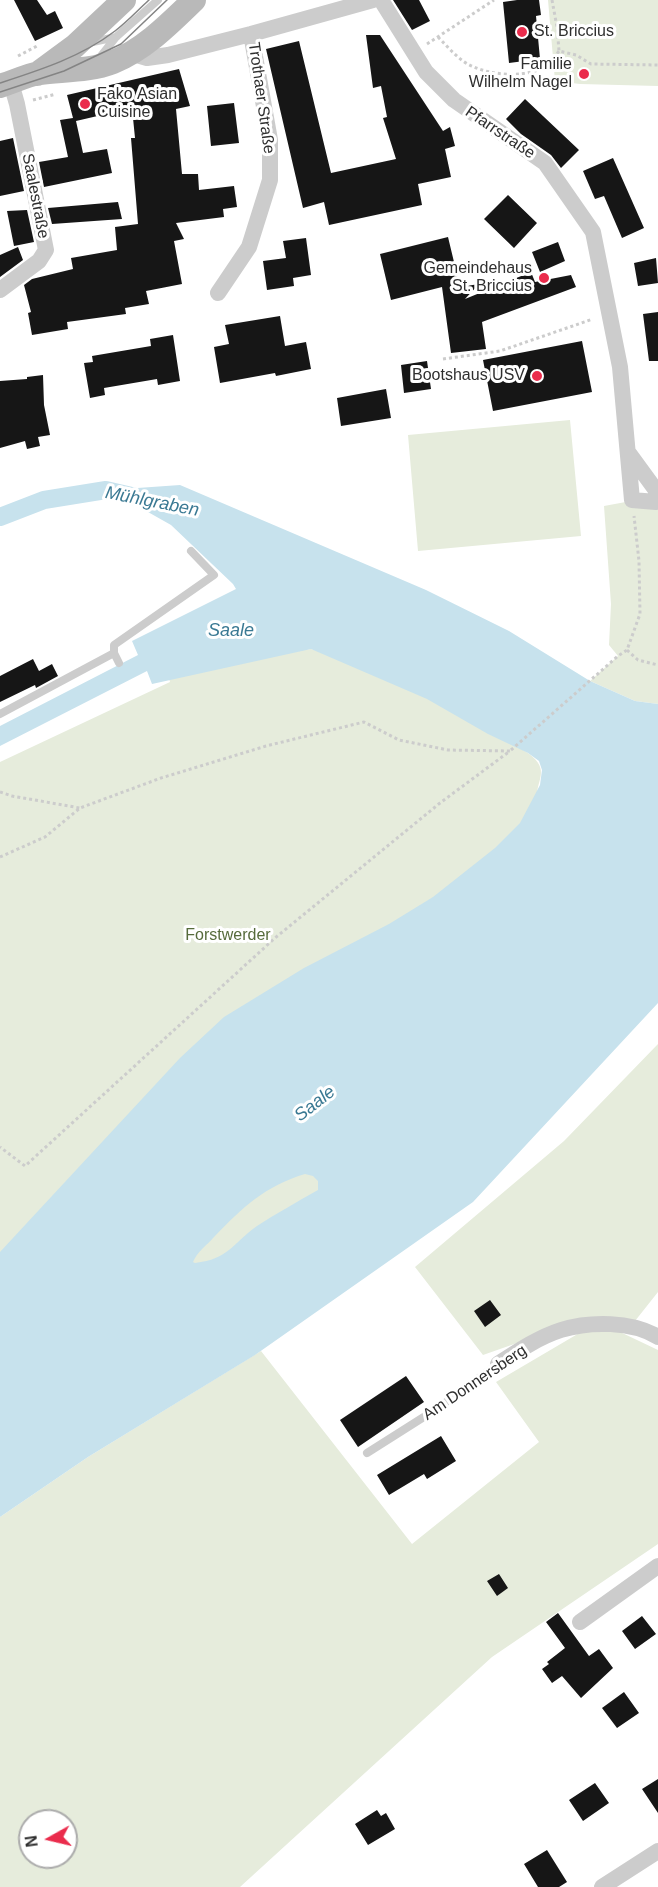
<!DOCTYPE html>
<meta charset="utf-8">
<style>
body{margin:0}
#map{position:relative;width:658px;height:1887px;overflow:hidden;background:#fff;font-family:Helvetica,sans-serif}
canvas{display:block}
.north{position:absolute;left:18px;top:1809px;width:60px;height:60px;box-sizing:border-box;background:#fff;border:2px solid #acacac;border-radius:50%;rotate:262deg;font-size:16px;font-weight:700;line-height:24px;text-align:center;color:#2f2f2f}
.north::after{content:'';display:block;margin:auto;width:21px;height:27px;background:#ea2c4c;clip-path:polygon(50% 0,100% 100%,50% 72%,0 100%)}
</style>
<div id="map">
<canvas width="658" height="1887"></canvas>
<div class="north">N</div>
</div>
<script>
const context = document.querySelector('canvas').getContext('2d');
context.lineJoin = 'round';
function fill(path, color) { context.fillStyle = color; context.fill(path, 'evenodd'); }
function stroke(path, color, width, dash) { context.strokeStyle = color; context.lineWidth = width; context.lineCap = dash ? 'butt' : 'round'; context.setLineDash(dash || []); context.stroke(path); }
function write(font, color, halo, rows, align = 'center') {
  context.font = font + ' Helvetica,sans-serif'; context.lineWidth = 6; context.setLineDash([]); context.textBaseline = 'middle'; context.strokeStyle = halo; context.fillStyle = color; for (const [text, x, y, turn = 0] of rows) {
    context.save(); context.translate(x, y); context.rotate((+turn || 0) * Math.PI / 180); context.textAlign = isNaN(turn) ? turn : align; if (halo) context.strokeText(text, 0, 0); context.fillText(text, 0, 0); context.restore();
  }
}
fill(new Path2D(`
 M 548,0 L 658,0 L 658,86 L 580,84 L 555,81 Z
 M 570,420 L 581,536 L 418,551 L 408,435 Z
 M 658,496 L 658,704 L 635,701 L 590,681 L 618,656 L 609,645 L 611,604 L 604,506 Z
 M 311,649 L 386,673 L 528,753 C 552,771 535,779 537,801 L 308,1223 L 0,1358 L 0,762 L 170,682 L 166,667 Z
 M 658,1044 L 658,1292 L 635,1321 L 591,1317 L 483,1355 L 415,1267 L 564,1141 Z
 M 618,1331 L 658,1350 L 658,1544 L 492,1657 L 240,1887 L 0,1887 L 0,1517 L 88,1457 L 261,1351 L 412,1544 L 539,1442 L 496,1382 L 581,1332 ZM 30,1821 L 66,1821 L 66,1857 L 30,1857 Z`), '#e6ecdc');
fill(new Path2D(`
 M 180,485 L 426,590 L 509,631 L 590,681 L 635,701 L 658,704 L 658,1003 L 473,1202 L 255,1355 L 88,1457 L 0,1517 L 0,1252 L 180,1058 L 224,1017 L 304,968 L 389,924 L 433,897 L 495,848 L 520,823 L 540,785 L 542,770 L 539,761 L 528,753 L 488,734 L 427,699 L 311,649 L 152,684 L 147,671 L 0,746 L 0,726 L 138,655 L 132,641 L 236,589 L 233,584 L 171,525 L 109,490 ZM 305,1174 L 313,1176 L 318,1181 L 318,1190 C 297,1202 277,1213 257,1226 C 232,1244 229,1259 195,1263 L 193,1262 C 197,1252 207,1245 214,1237 C 243,1207 265,1186 305,1174 Z`), '#c7e2ed');
stroke(new Path2D(`
 M 0,517 L 44,500 L 106,490 L 136,497`), '#c7e2ed', 18);
fill(new Path2D(`
 M 14,0 L 37,0 L 47,15 L 55,11 L 63,28 L 35,41 Z
 M 393,0 L 419,0 L 430,21 L 412,30 Z
 M 517,0 L 539,0 L 541,15 L 536,16 L 540,59 L 509,63 L 503,2 Z
 M 366,35 L 380,35 L 443,131 L 450,127 L 455,146 L 445,149 L 451,177 L 418,184 L 422,205 L 329,225 L 324,202 L 303,208 L 266,49 L 299,41 L 331,173 L 396,159 L 383,118 L 387,117 L 381,86 L 373,88 Z
 M 179,69 L 190,106 L 176,109 L 182,174 L 198,174 L 199,190 L 234,186 L 237,207 L 223,209 L 224,217 L 176,223 L 184,239 L 174,241 L 182,284 L 146,291 L 149,304 L 125,308 L 126,314 L 67,322 L 68,329 L 32,335 L 28,313 L 31,312 L 24,285 L 32,279 L 73,269 L 71,258 L 117,250 L 115,227 L 138,224 L 131,138 L 135,138 L 132,108 L 76,121 L 83,153 L 107,149 L 112,173 L 44,187 L 39,162 L 68,157 L 60,120 L 73,118 L 67,95 Z
 M 525,99 L 579,150 L 561,168 L 551,155 L 521,134 L 506,119 Z
 M 234,103 L 239,143 L 211,146 L 207,106 Z
 M 13,138 L 24,191 L 0,196 L 0,141 Z
 M 613,158 L 644,228 L 622,238 L 604,196 L 595,199 L 583,171 Z
 M 508,195 L 537,223 L 514,248 L 484,219 Z
 M 118,202 L 122,219 L 52,224 L 48,208 Z
 M 27,210 L 34,242 L 14,246 L 7,211 Z
 M 448,237 L 460,287 L 479,284 L 465,299 L 531,272 L 535,282 L 571,275 L 576,287 L 482,322 L 486,349 L 451,353 L 442,287 L 391,300 L 380,254 Z
 M 306,238 L 311,275 L 293,278 L 294,286 L 267,290 L 263,261 L 286,258 L 283,241 Z
 M 558,242 L 565,261 L 540,272 L 532,252 Z
 M 18,247 L 23,260 L 0,277 L 0,255 Z
 M 656,258 L 658,283 L 638,286 L 634,263 Z
 M 658,312 L 658,361 L 649,361 L 643,314 Z
 M 280,316 L 285,346 L 306,342 L 311,369 L 276,376 L 275,373 L 220,383 L 214,347 L 229,344 L 225,325 Z
 M 173,335 L 180,381 L 158,385 L 157,379 L 104,388 L 105,395 L 90,398 L 84,363 L 93,362 L 92,356 L 151,346 L 150,339 Z
 M 582,341 L 592,392 L 493,411 L 483,360 Z
 M 427,361 L 431,389 L 404,393 L 401,365 Z
 M 43,375 L 44,405 L 50,435 L 38,437 L 40,446 L 27,449 L 25,441 L 0,448 L 0,381 L 27,379 L 27,377 Z
 M 386,389 L 391,418 L 341,426 L 337,398 Z
 M 33,659 L 39,671 L 52,664 L 58,676 L 36,688 L 35,685 L 0,702 L 0,676 Z
 M 490,1300 L 501,1315 L 485,1327 L 474,1311 Z
 M 406,1376 L 424,1402 L 358,1447 L 340,1420 Z
 M 441,1436 L 456,1461 L 427,1479 L 424,1474 L 389,1495 L 377,1475 Z
 M 499,1574 L 508,1588 L 497,1596 L 487,1581 Z
 M 558,1613 L 589,1656 L 599,1649 L 613,1668 L 581,1698 L 562,1676 L 552,1683 L 542,1669 L 549,1664 L 547,1662 L 565,1648 L 546,1622 Z
 M 642,1616 L 656,1634 L 635,1649 L 622,1631 Z
 M 624,1692 L 639,1713 L 617,1728 L 602,1708 Z
 M 658,1779 L 658,1813 L 642,1789 Z
 M 595,1783 L 609,1803 L 583,1821 L 569,1800 Z
 M 377,1810 L 381,1816 L 386,1813 L 395,1829 L 368,1845 L 355,1824 Z
 M 547,1850 L 567,1882 L 559,1887 L 538,1887 L 524,1864 Z`), '#161616');
stroke(new Path2D(`
 M 552,0 L 557,27 L 559,51 L 576,55 L 591,64 L 658,65
 M 438,37 C 449,48 460,62 474,67 C 492,75 520,77 538,70 C 546,67 554,58 559,51
 M 427,44 L 494,0
 M 18,56 L 39,45
 M 33,100 L 56,94
 M 443,359 L 500,351 L 593,319
 M 627,650 L 638,660 L 658,665
 M 511,750 L 618,656 L 627,650 L 640,614 L 639,561 L 634,516
 M 0,792 L 12,796 L 80,808
 M 0,857 L 45,837 L 80,808 L 161,778 L 266,746 L 364,722 L 399,740 L 448,750 L 510,751 L 440,803 L 275,938 L 25,1166 L 0,1147`), '#ccc', 3, [3, 3]);
stroke(new Path2D(`
 M 88,43 L 116,37
 M 97,61 L 116,37 L 158,0
 M 114,653 L 119,663
 M 0,714 L 114,653 L 114,645 L 214,575 L 191,551
 M 367,1453 L 438,1408 L 498,1364`), '#ccc', 8);
stroke(new Path2D(`
 M 381,0 L 426,72 L 454,100 L 545,163 L 593,232 L 620,367 L 632,500 L 656,502 L 658,496
 M 130,53 L 147,58 L 168,55 L 251,34 L 373,0
 M 0,290 L 39,261 L 46,250 L 17,104 L 11,83
 M 218,293 L 249,247 L 270,180 L 270,140 L 251,34
 M 628,452 L 658,493
 M 498,1364 C 518,1351 539,1337 561,1330 C 590,1321 632,1321 658,1337
 M 580,1622 L 658,1566
 M 602,1887 L 658,1851`), '#ccc', 16);
stroke(new Path2D(`
 M 37,74 L 75,46 L 124,0
 M 0,86 C 13,82 27,75 40,73 C 64,70 90,71 113,62 C 145,49 170,23 194,0`), '#b9b9b9', 24);
stroke(new Path2D(`
 M 0,83 C 40,70 81,57 115,31 C 127,22 138,10 149,0
 M 0,92 L 64,71 L 121,44 L 167,0`), '#848484', 1.5);
for (const [x, y, r, color] of [
 [522,32,6,"#ea2c4c"],
 [584,74,6,"#ea2c4c"],
 [85,104,6,"#ea2c4c"],
 [544,278,6,"#ea2c4c"],
 [537,376,6,"#ea2c4c"]
]) { const dot = new Path2D(); dot.arc(x, y, r, 0, 2 * Math.PI); context.fillStyle = color; context.fill(dot); stroke(dot, '#fff', 2); }
write('16px', '#2f2f2f', '#fff', [
 ["St. Briccius",534,32,"left"],
 ["Familie",572,65],
 ["Wilhelm Nagel",572,83],
 ["Fako Asian",97,95,"left"],
 ["Cuisine",97,113,"left"],
 ["Gemeindehaus",532,269],
 ["St. Briccius",532,287],
 ["Bootshaus USV",525,376]
], 'right');
write('16px', '#2f2f2f', '#fff', [
 ["Trothaer Straße",261,98,82],
 ["Pfarrstraße",500,133,34],
 ["Saalestraße",35,196,79],
 ["Am Donnersberg",475,1383,-34]
]);
write('16px', '#566b3b', '#fff', [
 ["Forstwerder",228,936]
]);
write('italic 18px', '#3a7993', '#fff', [
 ["Mühlgraben",152,502,11],
 ["Saale",231,631],
 ["Saale",315,1104,-38]
]);
</script>
